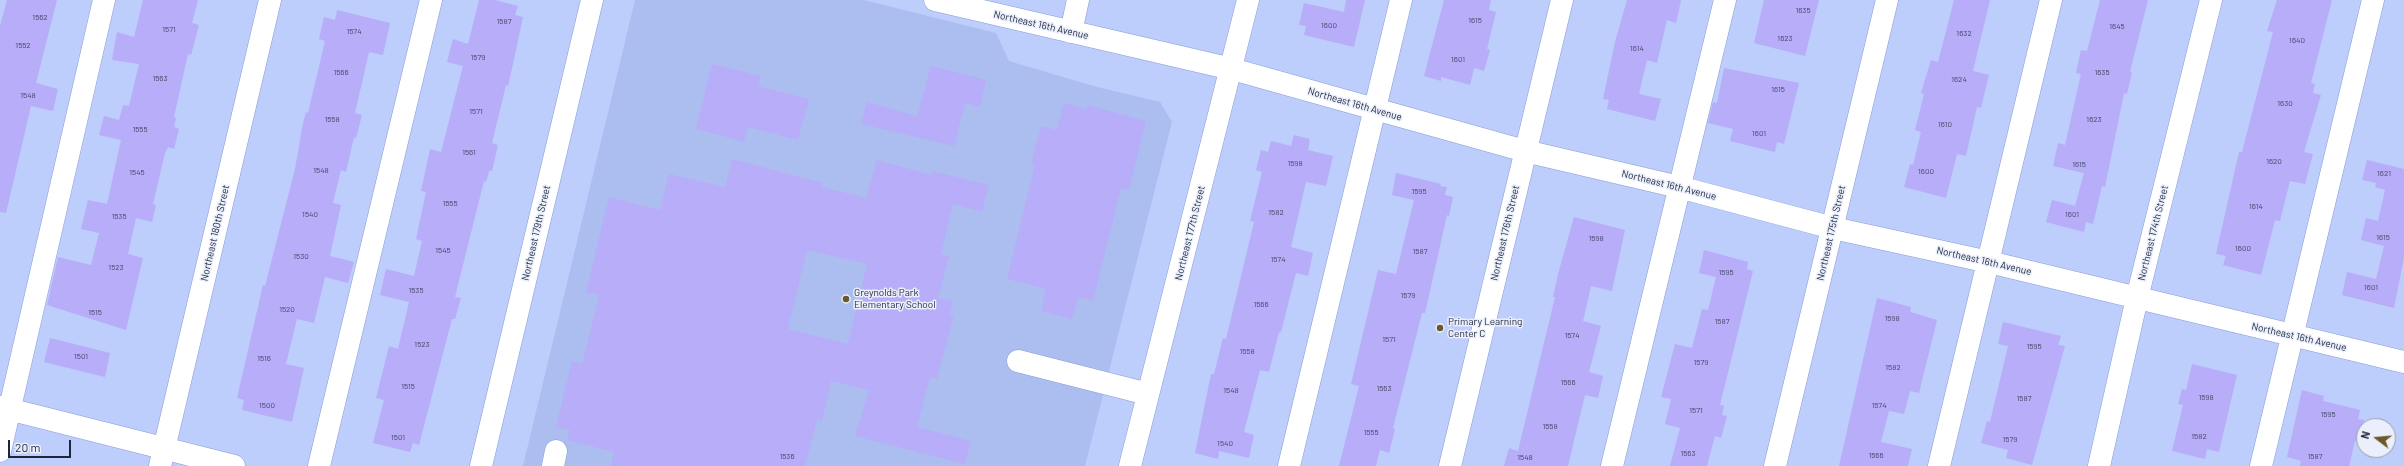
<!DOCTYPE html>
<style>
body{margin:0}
#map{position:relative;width:2404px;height:466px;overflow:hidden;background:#bdcdfc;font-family:Barlow,sans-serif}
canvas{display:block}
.north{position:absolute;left:2356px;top:418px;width:40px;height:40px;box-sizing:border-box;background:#eaeffb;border:1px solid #999faf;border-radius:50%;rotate:286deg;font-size:11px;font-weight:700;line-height:16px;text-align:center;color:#1f263c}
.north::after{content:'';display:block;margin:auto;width:14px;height:18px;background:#6a5826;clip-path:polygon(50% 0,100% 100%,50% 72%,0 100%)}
.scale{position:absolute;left:8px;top:440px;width:63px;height:18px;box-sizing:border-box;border:2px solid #1f263c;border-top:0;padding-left:5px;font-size:12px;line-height:14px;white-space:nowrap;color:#1f263c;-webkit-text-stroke:3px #eaeffb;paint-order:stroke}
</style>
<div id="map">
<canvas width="2404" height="466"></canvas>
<div class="north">N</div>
<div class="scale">20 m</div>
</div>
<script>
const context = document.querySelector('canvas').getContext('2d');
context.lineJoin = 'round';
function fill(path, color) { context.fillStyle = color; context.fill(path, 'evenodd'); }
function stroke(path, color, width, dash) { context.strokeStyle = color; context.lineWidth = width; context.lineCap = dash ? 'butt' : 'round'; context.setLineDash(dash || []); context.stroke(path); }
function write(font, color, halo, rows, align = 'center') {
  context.font = font + ' Barlow,sans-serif'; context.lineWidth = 3; context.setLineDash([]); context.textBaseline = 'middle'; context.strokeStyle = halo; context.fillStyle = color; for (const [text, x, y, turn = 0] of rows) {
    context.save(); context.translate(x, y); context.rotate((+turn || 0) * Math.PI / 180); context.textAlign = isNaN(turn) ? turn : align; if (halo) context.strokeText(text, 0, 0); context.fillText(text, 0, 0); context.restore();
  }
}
fill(new Path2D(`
 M 635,0 L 864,0 L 996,33 L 1009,61 L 1097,87 L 1160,102 L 1172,122 L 1085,466 L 523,466 Z`), '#acbef0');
fill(new Path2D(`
 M 7,0 L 57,0 L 36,83 L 58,89 L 53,111 L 31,106 L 6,213 L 0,212 L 0,26 Z
 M 143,0 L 198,0 L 192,23 L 199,25 L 191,55 L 188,54 L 174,117 L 176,118 L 174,127 L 179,129 L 174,149 L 168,147 L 165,153 L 153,204 L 156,205 L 152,222 L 136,218 L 128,254 L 143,258 L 126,330 L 47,305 L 58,257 L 91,265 L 99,233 L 81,229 L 88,200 L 107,204 L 121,140 L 99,135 L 104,116 L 119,120 L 123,105 L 129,106 L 139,64 L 112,60 L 117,32 L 134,37 Z
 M 479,0 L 495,0 L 518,6 L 515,15 L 523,17 L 513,64 L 508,86 L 506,85 L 492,143 L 498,145 L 492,171 L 489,171 L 486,182 L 484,181 L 455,297 L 461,298 L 455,319 L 452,319 L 419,445 L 413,443 L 410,452 L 373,443 L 384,400 L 376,398 L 389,346 L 398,349 L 409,302 L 380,295 L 386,269 L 414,276 L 422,241 L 416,239 L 426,192 L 421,191 L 430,149 L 441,152 L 463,66 L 447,62 L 453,39 L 468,44 Z
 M 1346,0 L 1365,0 L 1354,47 L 1304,35 L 1306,26 L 1299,25 L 1304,3 L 1344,12 Z
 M 1444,0 L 1491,0 L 1489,10 L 1496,12 L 1487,49 L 1490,50 L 1484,71 L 1474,68 L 1470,85 L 1441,77 L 1441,81 L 1424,76 Z
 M 1627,0 L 1681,0 L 1676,23 L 1667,20 L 1657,63 L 1647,60 L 1639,94 L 1661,99 L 1655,121 L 1607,109 L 1609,100 L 1603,99 L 1615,42 Z
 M 1764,0 L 1819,0 L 1805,56 L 1754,43 Z
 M 1954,0 L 1990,0 L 1973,71 L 1989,75 L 1981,108 L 1977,107 L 1966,156 L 1957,154 L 1946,198 L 1904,187 L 1910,164 L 1913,165 L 1921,132 L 1915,130 L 1924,94 L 1921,93 L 1931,60 L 1938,62 Z
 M 2100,0 L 2148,0 L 2130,72 L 2132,73 L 2127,94 L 2124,93 L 2105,187 L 2102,186 L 2093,224 L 2086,222 L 2084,232 L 2046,222 L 2052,200 L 2075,206 L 2084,173 L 2053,166 L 2058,143 L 2065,145 L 2081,74 L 2076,73 L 2081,50 L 2087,51 Z
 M 2277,0 L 2332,0 L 2311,83 L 2315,84 L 2313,93 L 2321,95 L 2304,152 L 2313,154 L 2305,184 L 2290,181 L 2280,221 L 2275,220 L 2261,275 L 2223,265 L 2226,256 L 2216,254 L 2239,152 L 2242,152 L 2273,32 L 2267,31 Z
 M 337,10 L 390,23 L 383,55 L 369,52 L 355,113 L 362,115 L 356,138 L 354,137 L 346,172 L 341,170 L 333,203 L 341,205 L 330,256 L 354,262 L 348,283 L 325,277 L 314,323 L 297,319 L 286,364 L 304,368 L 292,422 L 242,410 L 244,400 L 237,398 L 263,285 L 265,286 L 295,169 L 303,123 L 306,112 L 308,113 L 325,41 L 319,39 L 324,17 L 335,20 Z
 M 712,64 L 761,76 L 758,86 L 809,99 L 798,140 L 748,127 L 744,142 L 696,129 Z
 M 931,66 L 986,80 L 980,107 L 965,103 L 954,146 L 861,124 L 867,102 L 917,116 Z
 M 1724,68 L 1799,83 L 1784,144 L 1777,142 L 1775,152 L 1730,141 L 1733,129 L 1708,123 L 1713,102 L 1717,103 Z
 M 1064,103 L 1087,109 L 1087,105 L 1146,121 L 1129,190 L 1121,188 L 1093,301 L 1078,297 L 1072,319 L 1041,311 L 1046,289 L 1007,279 L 1035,165 L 1031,164 L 1041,126 L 1057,130 Z
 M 1294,135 L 1310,139 L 1308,150 L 1333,156 L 1326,186 L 1306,182 L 1291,247 L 1313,253 L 1308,276 L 1296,273 L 1281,332 L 1279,332 L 1269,372 L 1260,370 L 1244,432 L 1254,435 L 1249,458 L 1219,451 L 1218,459 L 1195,453 L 1211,374 L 1214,374 L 1223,338 L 1226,339 L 1254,222 L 1250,221 L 1262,172 L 1256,170 L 1261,150 L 1268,152 L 1271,141 L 1291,146 Z
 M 732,159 L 823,183 L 822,187 L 866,198 L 877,160 L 931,175 L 932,171 L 989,185 L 982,212 L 953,204 L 941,254 L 949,256 L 938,298 L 953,302 L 950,314 L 954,315 L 937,379 L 930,377 L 917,427 L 971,441 L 965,464 L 855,436 L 869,390 L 831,381 L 822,421 L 817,419 L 805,466 L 611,466 L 614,452 L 567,440 L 570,430 L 556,427 L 572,361 L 582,364 L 599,295 L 586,292 L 609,197 L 660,210 L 669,174 L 725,187 ZM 807,250 L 867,264 L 848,344 L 788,329 Z
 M 2367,160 L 2404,169 L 2404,257 L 2394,308 L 2342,295 L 2347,272 L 2376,279 L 2384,246 L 2361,240 L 2366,218 L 2378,221 L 2385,190 L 2375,187 L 2376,183 L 2362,180 Z
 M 1396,173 L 1441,184 L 1440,186 L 1447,187 L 1445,195 L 1453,197 L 1449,216 L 1447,215 L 1425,313 L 1422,313 L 1393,428 L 1395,429 L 1389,453 L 1380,450 L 1376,466 L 1339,466 L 1359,386 L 1351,384 L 1378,270 L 1396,274 L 1414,200 L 1392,195 Z
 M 1574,217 L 1625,230 L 1612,291 L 1591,286 L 1583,321 L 1601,326 L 1589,372 L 1603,376 L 1598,398 L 1585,395 L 1568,466 L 1504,466 L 1509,448 L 1518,451 L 1555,297 L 1553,297 L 1558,274 Z
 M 1704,250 L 1748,262 L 1747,269 L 1753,271 L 1720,405 L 1724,406 L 1722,415 L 1727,416 L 1721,438 L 1715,436 L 1707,466 L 1670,466 L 1680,428 L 1665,424 L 1671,399 L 1661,397 L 1675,344 L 1692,348 L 1702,309 L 1708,310 L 1716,277 L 1699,273 Z
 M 1877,298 L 1911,307 L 1910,312 L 1914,313 L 1937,320 L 1919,393 L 1910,391 L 1904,414 L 1889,411 L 1881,442 L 1912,449 L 1908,466 L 1839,466 Z
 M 2003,322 L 2061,336 L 2058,345 L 2065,346 L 2032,465 L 2006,458 L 2008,450 L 1981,443 L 1987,421 L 1990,422 L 2008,346 L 1998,344 Z
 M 50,338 L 110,353 L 105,377 L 44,362 Z
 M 2192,364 L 2237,375 L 2219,452 L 2207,449 L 2205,459 L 2172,451 L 2183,405 L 2178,404 L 2182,389 L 2186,390 Z
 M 2302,390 L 2324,396 L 2323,401 L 2360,410 L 2358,419 L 2364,420 L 2359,442 L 2355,441 L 2349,466 L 2300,466 L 2301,461 L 2287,457 Z`), '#b7adf8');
const minor = new Path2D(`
 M 935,0 L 1232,69 L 1525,151 L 1679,187 L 1833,228 L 1989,262 L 2404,362
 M 1071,32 L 1078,0
 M 1018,361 L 1148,394
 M 0,407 L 234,466
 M 0,451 L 104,0
 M 160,466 L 270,0
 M 319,466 L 431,0
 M 481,466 L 592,0
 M 553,466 L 556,451
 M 1130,466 L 1248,0
 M 1289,466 L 1401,0
 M 1450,466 L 1562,0
 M 1612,466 L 1725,0
 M 1775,466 L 1887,0
 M 1939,466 L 2051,0
 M 2099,466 L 2137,298 L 2211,0
 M 2261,466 L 2373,0`);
stroke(minor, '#899cd4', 23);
stroke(minor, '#fff', 22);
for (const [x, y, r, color] of [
 [846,299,4,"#6a5826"],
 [1440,328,4,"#6a5826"]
]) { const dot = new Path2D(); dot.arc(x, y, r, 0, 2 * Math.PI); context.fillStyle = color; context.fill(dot); stroke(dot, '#eaeffb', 1.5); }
write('8px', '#45486b', null, [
 ["1635",1803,10],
 ["1562",40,17],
 ["1615",1475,20],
 ["1587",504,21],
 ["1600",1329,25],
 ["1645",2117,26],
 ["1571",169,29],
 ["1574",354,31],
 ["1632",1964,33],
 ["1623",1785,38],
 ["1640",2297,40],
 ["1552",23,45],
 ["1614",1637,48],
 ["1579",478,57],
 ["1601",1458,59],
 ["1566",341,72],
 ["1635",2102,72],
 ["1563",160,78],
 ["1624",1959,79],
 ["1615",1778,89],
 ["1548",28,95],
 ["1630",2285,103],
 ["1571",476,111],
 ["1558",332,119],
 ["1623",2094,119],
 ["1610",1945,124],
 ["1555",140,129],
 ["1601",1759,133],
 ["1561",469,152],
 ["1620",2274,161],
 ["1598",1295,163],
 ["1615",2079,164],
 ["1548",321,170],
 ["1600",1926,171],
 ["1545",137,172],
 ["1621",2384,173],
 ["1595",1419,191],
 ["1555",450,203],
 ["1614",2256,206],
 ["1582",1276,212],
 ["1540",310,214],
 ["1601",2072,214],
 ["1535",119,216],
 ["1615",2383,237],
 ["1598",1596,238],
 ["1600",2243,248],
 ["1545",443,250],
 ["1587",1420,251],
 ["1530",301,256],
 ["1574",1278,259],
 ["1523",116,267],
 ["1595",1726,272],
 ["1601",2371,287],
 ["1535",416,290],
 ["1579",1408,295],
 ["1566",1261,304],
 ["1520",287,309],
 ["1515",95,312],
 ["1598",1892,318],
 ["1587",1722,321],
 ["1574",1572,335],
 ["1571",1389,339],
 ["1523",422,344],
 ["1595",2034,346],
 ["1558",1247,351],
 ["1501",81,356],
 ["1516",264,358],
 ["1579",1701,362],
 ["1582",1893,367],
 ["1566",1568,382],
 ["1515",408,386],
 ["1563",1384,388],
 ["1548",1231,390],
 ["1598",2206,397],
 ["1587",2024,398],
 ["1500",267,405],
 ["1574",1879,405],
 ["1571",1696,410],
 ["1595",2328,414],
 ["1558",1550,426],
 ["1555",1371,432],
 ["1582",2199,436],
 ["1501",398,437],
 ["1579",2010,439],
 ["1540",1225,443],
 ["1563",1688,453],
 ["1566",1876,455],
 ["1536",787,456],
 ["1587",2315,456],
 ["1548",1525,457]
]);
write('10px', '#1f263c', '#eaeffb', [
 ["Northeast 16th Avenue",1041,25,13],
 ["Northeast 16th Avenue",1355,104,16],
 ["Northeast 16th Avenue",1669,185,14],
 ["Northeast 180th Street",215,233,-77],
 ["Northeast 179th Street",536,233,-77],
 ["Northeast 177th Street",1190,233,-76],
 ["Northeast 176th Street",1505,233,-77],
 ["Northeast 175th Street",1831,233,-77],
 ["Northeast 174th Street",2153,233,-76],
 ["Northeast 16th Avenue",1984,261,13],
 ["Northeast 16th Avenue",2299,337,13]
]);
write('10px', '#1f263c', '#eaeffb', [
 ["Greynolds Park",854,293],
 ["Elementary School",854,305],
 ["Primary Learning",1448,322],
 ["Center C",1448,334]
], 'left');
</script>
